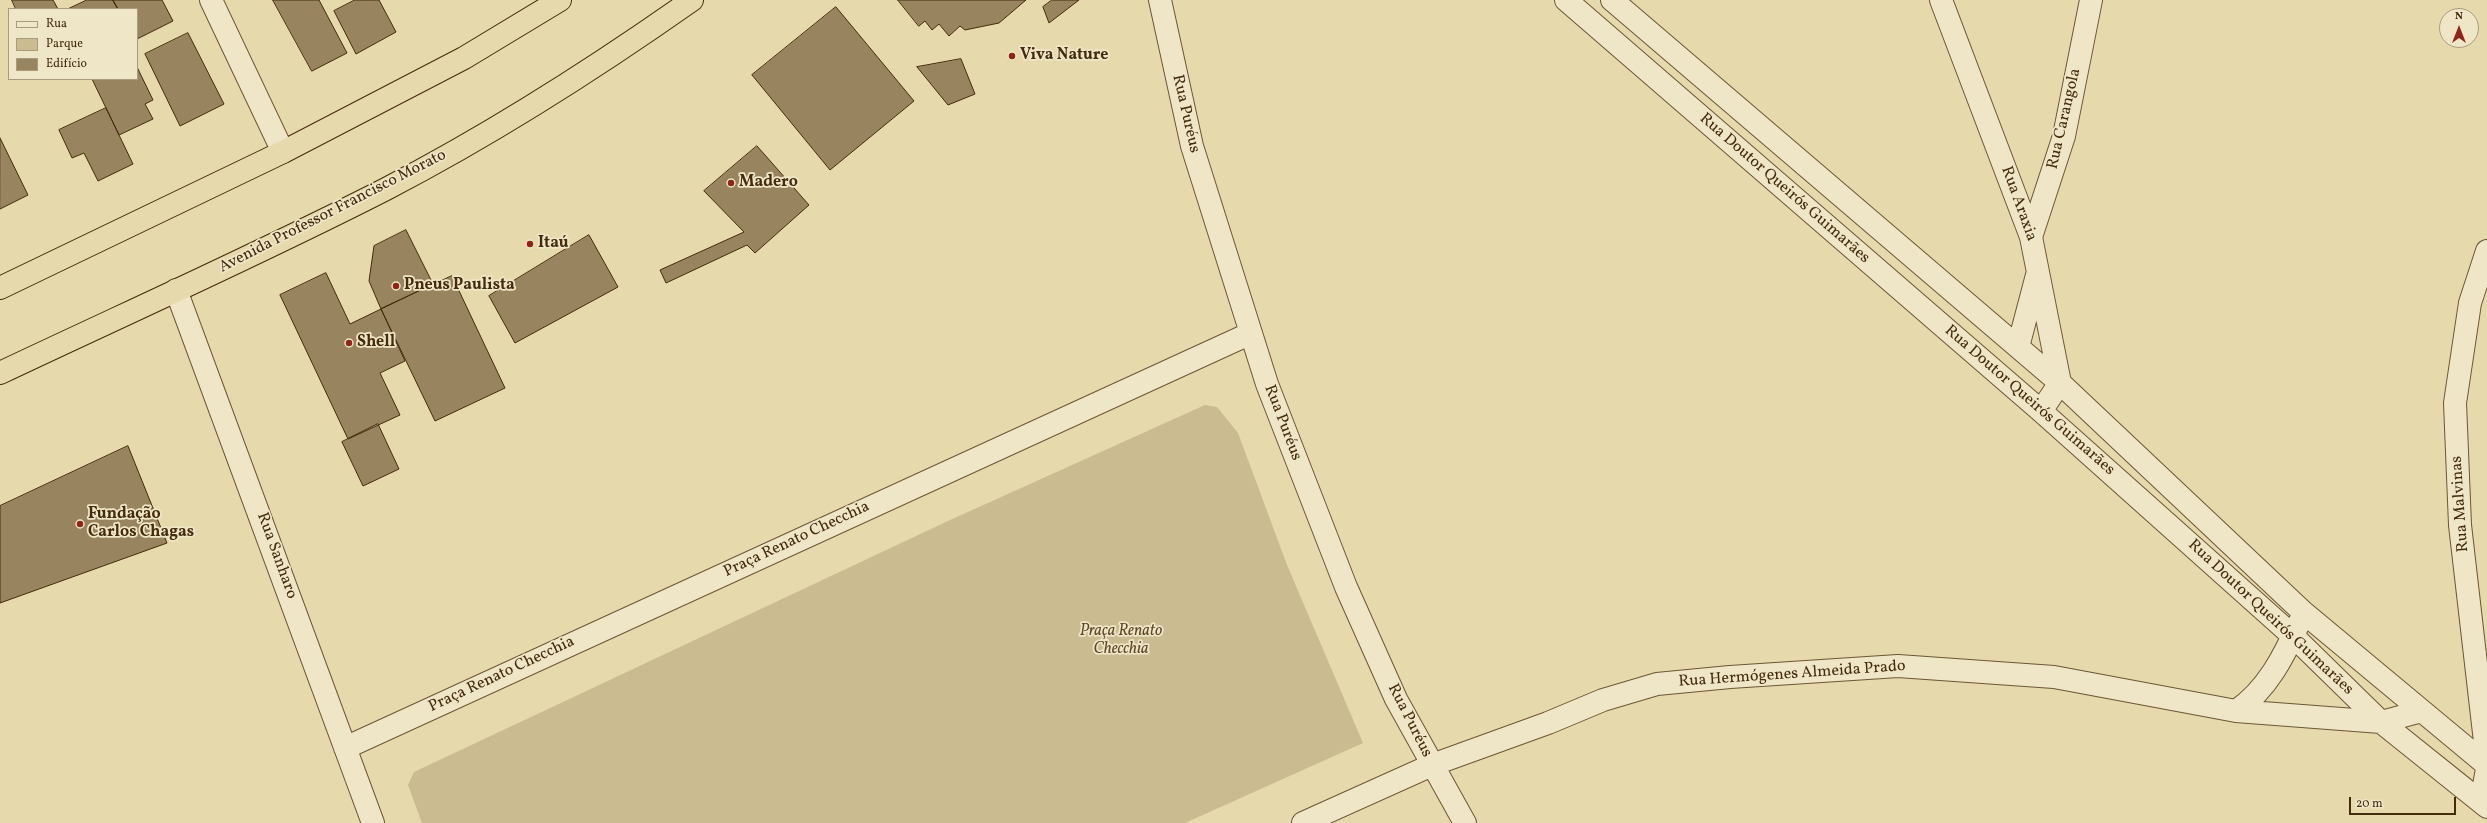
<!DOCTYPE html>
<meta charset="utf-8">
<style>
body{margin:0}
#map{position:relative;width:2487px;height:823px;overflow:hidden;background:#e6d9ab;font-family:Vollkorn,serif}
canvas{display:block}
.legend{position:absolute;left:8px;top:8px;width:130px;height:72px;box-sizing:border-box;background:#efe6c8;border:1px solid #aa9b7d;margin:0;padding:5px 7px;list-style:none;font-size:12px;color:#432b0c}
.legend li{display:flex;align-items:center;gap:8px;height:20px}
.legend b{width:20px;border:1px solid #aa9b7d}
.north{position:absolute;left:2439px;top:8px;width:40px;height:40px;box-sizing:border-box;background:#efe6c8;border:1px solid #aa9b7d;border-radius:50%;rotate:0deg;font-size:11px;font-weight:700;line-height:16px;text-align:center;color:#432b0c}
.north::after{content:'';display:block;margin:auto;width:14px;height:18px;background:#8f2418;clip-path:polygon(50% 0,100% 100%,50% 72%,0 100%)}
.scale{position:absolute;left:2349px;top:797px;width:107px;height:18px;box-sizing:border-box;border:2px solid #432b0c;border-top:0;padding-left:5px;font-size:12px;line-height:14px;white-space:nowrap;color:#432b0c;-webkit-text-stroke:3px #efe6c8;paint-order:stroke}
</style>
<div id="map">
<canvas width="2487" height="823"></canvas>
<ul class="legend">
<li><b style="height:5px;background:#efe6c8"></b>Rua</li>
<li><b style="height:11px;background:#cabb90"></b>Parque</li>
<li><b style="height:11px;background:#98855f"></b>Edifício</li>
</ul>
<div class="north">N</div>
<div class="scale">20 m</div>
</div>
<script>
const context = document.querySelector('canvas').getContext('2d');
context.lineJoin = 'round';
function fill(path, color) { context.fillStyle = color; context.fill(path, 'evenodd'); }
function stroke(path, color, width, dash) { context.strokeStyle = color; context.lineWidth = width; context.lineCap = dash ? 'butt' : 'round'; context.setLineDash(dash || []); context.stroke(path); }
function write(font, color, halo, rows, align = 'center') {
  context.font = font + ' Vollkorn,serif'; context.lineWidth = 3.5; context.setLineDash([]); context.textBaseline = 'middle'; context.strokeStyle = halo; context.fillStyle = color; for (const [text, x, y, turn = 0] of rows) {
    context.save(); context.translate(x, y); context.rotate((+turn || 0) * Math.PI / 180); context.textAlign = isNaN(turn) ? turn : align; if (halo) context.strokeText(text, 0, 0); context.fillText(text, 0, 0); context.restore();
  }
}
fill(new Path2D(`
 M 1205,405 L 1217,407 L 1238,433 L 1287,565 L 1363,743 L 1185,823 L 422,823 L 408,785 L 414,772 L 948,521 Z`), '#cabb90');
const building = new Path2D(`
 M 12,0 L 53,0 L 58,9 L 16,9 Z
 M 87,0 L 113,0 L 118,9 L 68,9 Z
 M 113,0 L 162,0 L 173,21 L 137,39 L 137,9 L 118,9 Z
 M 273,0 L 319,0 L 347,53 L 312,71 Z
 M 355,0 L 379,0 L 396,32 L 356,54 L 334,11 Z
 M 898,0 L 1026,0 L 999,23 L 965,30 L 960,26 L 949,36 L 939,24 L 932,30 L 925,21 L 919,26 Z
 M 1052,0 L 1079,0 L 1049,23 L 1043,7 Z
 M 836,7 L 914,101 L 830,170 L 752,75 Z
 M 188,33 L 224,104 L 180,126 L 145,54 Z
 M 961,59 L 975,94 L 948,105 L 917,67 Z
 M 137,67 L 153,100 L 145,104 L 153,119 L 119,135 L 92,79 L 137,79 Z
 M 106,108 L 133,164 L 98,181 L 84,153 L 72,158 L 59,130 Z
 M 0,138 L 28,195 L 0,209 Z
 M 757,146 L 809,205 L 755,253 L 747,245 L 666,283 L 660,270 L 744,232 L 704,191 Z
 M 406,230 L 433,284 L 381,309 L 369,281 L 374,246 Z
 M 589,235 L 618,287 L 515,343 L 489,296 Z
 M 326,273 L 350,324 L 381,309 L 405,361 L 380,373 L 400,415 L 348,439 L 280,295 Z
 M 452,276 L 505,388 L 435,421 L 381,309 Z
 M 378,424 L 399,469 L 363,486 L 342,442 Z
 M 128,446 L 167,543 L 0,603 L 0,506 Z`);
fill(building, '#98855f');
stroke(building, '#432b0c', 1);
const minor = new Path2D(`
 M 211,0 L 283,152
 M 1160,0 L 1192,146 L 1267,384 L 1346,587 L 1396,699 L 1465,823
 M 1566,0 L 2041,411 L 2293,636 L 2381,722 L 2487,807
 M 1612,0 L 2060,383 L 2303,612 L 2487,765
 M 1941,0 L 2031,237 L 2060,383 L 2041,411
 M 2031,237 L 2064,136 L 2091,0
 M 2487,251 L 2470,303 L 2455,403 L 2460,525 L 2487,759
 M 176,290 L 373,823
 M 2018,347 L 2037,275
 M 2236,711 C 2267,690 2284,656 2299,623
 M 345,748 L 1249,334
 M 2481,802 L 2487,769
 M 1303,823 L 1432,765 L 1548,723 L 1603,700 L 1657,684 L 1730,677 L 1898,666 L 2054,677 L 2236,711 L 2302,716 L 2381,722 L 2422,711`);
const trunk = new Path2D(`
 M 0,288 L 283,152 L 464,58 L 560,0
 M 0,373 C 129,312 259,254 386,189 C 492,134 594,69 692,0`);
stroke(minor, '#6c5634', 24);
stroke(trunk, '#432b0c', 24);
stroke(minor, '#efe6c8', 22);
stroke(trunk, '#e6d9ab', 22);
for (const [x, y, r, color] of [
 [1012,56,4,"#8f2418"],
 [731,183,4,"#8f2418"],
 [530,244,4,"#8f2418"],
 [396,286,4,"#8f2418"],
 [349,343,4,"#8f2418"],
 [80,524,4,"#8f2418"]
]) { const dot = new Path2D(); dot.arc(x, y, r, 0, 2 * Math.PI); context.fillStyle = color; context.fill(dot); stroke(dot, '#efe6c8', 1.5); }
write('bold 16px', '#432b0c', '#efe6c8', [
 ["Viva Nature",1020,56],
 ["Madero",739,183],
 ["Itaú",538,244],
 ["Pneus Paulista",404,286],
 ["Shell",357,343],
 ["Fundação",88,515],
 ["Carlos Chagas",88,533]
], 'left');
write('16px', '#432b0c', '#efe6c8', [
 ["Rua Puréus",1185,114,77],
 ["Rua Carangola",2065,119,-77],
 ["Rua Doutor Queirós Guimarães",1784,189,41],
 ["Rua Araxia",2018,204,70],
 ["Avenida Professor Francisco Morato",333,212,-27],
 ["Rua Doutor Queirós Guimarães",2029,401,41],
 ["Rua Puréus",1282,423,69],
 ["Rua Malvinas",2461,504,-94],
 ["Praça Renato Checchia",797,540,-25],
 ["Rua Sanharo",276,556,70],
 ["Rua Doutor Queirós Guimarães",2270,618,43],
 ["Praça Renato Checchia",502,675,-25],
 ["Rua Hermógenes Almeida Prado",1792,675,-4],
 ["Rua Puréus",1409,721,63]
]);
write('italic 16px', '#5e4826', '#efe6c8', [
 ["Praça Renato",1121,632],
 ["Checchia",1121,650]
]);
</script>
